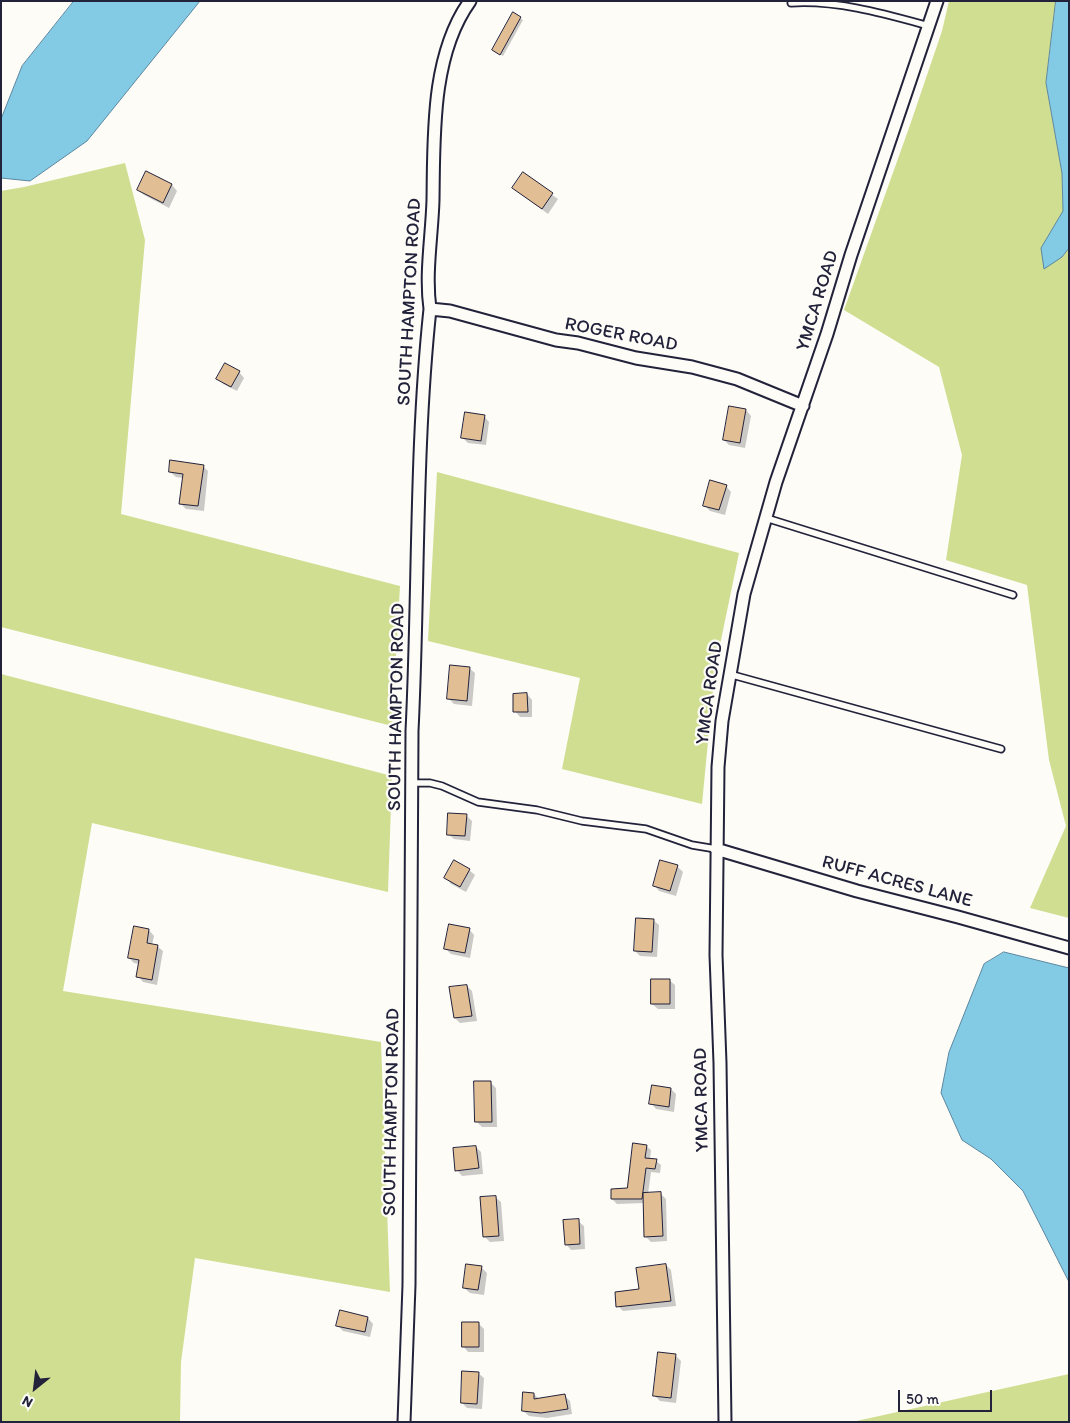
<!DOCTYPE html>
<style>
body{margin:0}
#map{position:relative;width:1070px;height:1423px;overflow:hidden;background:#fdfcf7;font-family:Itim,sans-serif}
canvas{display:block}
.frame{position:absolute;inset:0;border:2px solid #22223b;pointer-events:none}
.north{position:absolute;left:10px;top:1363px;width:50px;height:50px;-webkit-text-stroke:4px #fdfcf7;paint-order:stroke;rotate:209deg;font-size:14px;font-weight:700;line-height:20px;text-align:center;color:#22223b}
.north::after{content:'';display:block;margin:auto;width:18px;height:22px;background:#22223b;clip-path:polygon(50% 0,100% 100%,50% 72%,0 100%)}
.scale{position:absolute;left:898px;top:1390px;width:94px;height:22px;box-sizing:border-box;border:2px solid #22223b;border-top:0;padding-left:6px;font-size:15px;line-height:18px;white-space:nowrap;color:#22223b;-webkit-text-stroke:4px #fdfcf7;paint-order:stroke}
</style>
<div id="map">
<canvas width="1070" height="1423"></canvas>
<div class="frame"></div>
<div class="north">N</div>
<div class="scale">50 m</div>
</div>
<script>
const context = document.querySelector('canvas').getContext('2d');
context.lineJoin = 'round';
function fill(path, color) { context.fillStyle = color; context.fill(path, 'evenodd'); }
function stroke(path, color, width, dash) { context.strokeStyle = color; context.lineWidth = width; context.lineCap = dash ? 'butt' : 'round'; context.setLineDash(dash || []); context.stroke(path); }
function write(font, color, halo, rows, align = 'center') {
  context.font = font + ' Itim,sans-serif'; context.lineWidth = 4.5; context.setLineDash([]); context.textBaseline = 'middle'; context.strokeStyle = halo; context.fillStyle = color; for (const [text, x, y, turn = 0] of rows) {
    context.save(); context.translate(x, y); context.rotate((+turn || 0) * Math.PI / 180); context.textAlign = isNaN(turn) ? turn : align; if (halo) context.strokeText(text, 0, 0); context.fillText(text, 0, 0); context.restore();
  }
}
fill(new Path2D(`
 M 949,1 L 1056,1 L 1046,83 L 1062,173 L 1063,211 L 1041,248 L 1062,257 L 1069,248 L 1069,918 L 1030,908 L 1066,826 L 1049,760 L 1027,585 L 946,560 L 962,455 L 939,367 L 844,310 L 910,125 L 942,31 Z
 M 125,163 L 145,240 L 121,514 L 400,586 L 392,726 L 1,627 L 1,191 L 24,187 Z
 M 437,472 L 739,553 L 715,669 L 702,804 L 562,769 L 580,678 L 428,641 Z
 M 1,674 L 392,776 L 388,892 L 92,823 L 63,991 L 381,1042 L 390,1292 L 195,1258 L 181,1362 L 180,1422 L 1,1422 Z
 M 1069,1374 L 1069,1422 L 852,1422 Z`), '#d0de91');
const water = new Path2D(`
 M 74,1 L 200,1 L 87,141 L 30,181 L 1,178 L 1,119 L 22,66 Z
 M 1056,1 L 1069,1 L 1069,248 L 1062,257 L 1044,269 L 1041,248 L 1063,211 L 1062,173 L 1046,83 Z
 M 1004,952 L 1069,968 L 1069,1282 L 1023,1191 L 991,1159 L 962,1140 L 941,1093 L 949,1052 L 984,964 Z`);
fill(water, '#83cae4');
stroke(water, '#5c87a0', 1);
fill(new Path2D(`
 M 513,14 L 523,20 L 503,56 L 496,52 Z
 M 147,173 L 172,185 L 177,191 L 169,208 L 144,195 L 138,190 Z
 M 523,174 L 558,199 L 548,214 L 513,188 Z
 M 239,372 L 244,378 L 237,391 L 223,384 L 218,378 Z
 M 746,410 L 751,416 L 745,448 L 729,445 L 724,440 Z
 M 484,416 L 489,422 L 486,445 L 468,443 L 462,437 Z
 M 203,466 L 208,471 L 204,511 L 186,509 L 180,503 L 183,478 L 176,477 L 170,472 Z
 M 726,486 L 731,492 L 725,515 L 710,511 L 704,505 Z
 M 469,668 L 475,673 L 472,706 L 454,704 L 449,699 Z
 M 527,694 L 532,700 L 532,717 L 520,717 L 515,711 Z
 M 466,815 L 472,821 L 470,841 L 454,839 L 448,834 Z
 M 661,862 L 678,867 L 683,872 L 676,896 L 659,891 L 654,885 Z
 M 469,870 L 475,875 L 466,892 L 451,884 L 446,878 Z
 M 653,920 L 659,925 L 657,957 L 640,956 L 635,951 Z
 M 469,929 L 474,935 L 470,958 L 451,954 L 445,948 Z
 M 149,930 L 154,936 L 152,945 L 157,946 L 163,951 L 157,985 L 143,982 L 138,976 L 140,964 L 134,963 L 129,958 Z
 M 669,980 L 675,985 L 675,1009 L 658,1009 L 652,1004 Z
 M 467,986 L 472,991 L 477,1021 L 460,1023 L 455,1018 Z
 M 490,1082 L 496,1088 L 497,1127 L 482,1127 L 477,1122 Z
 M 671,1089 L 676,1094 L 674,1112 L 656,1109 L 651,1103 Z
 M 646,1146 L 651,1150 L 650,1160 L 656,1161 L 661,1165 L 660,1173 L 651,1172 L 648,1194 L 661,1194 L 666,1199 L 667,1241 L 651,1242 L 645,1236 L 645,1203 L 617,1204 L 612,1199 L 628,1190 Z
 M 476,1147 L 481,1152 L 483,1174 L 462,1176 L 457,1170 Z
 M 495,1197 L 501,1202 L 504,1241 L 490,1242 L 484,1236 Z
 M 578,1221 L 584,1226 L 585,1249 L 571,1250 L 566,1244 Z
 M 666,1265 L 671,1270 L 676,1306 L 623,1311 L 618,1306 L 640,1290 Z
 M 481,1267 L 487,1273 L 484,1295 L 470,1293 L 464,1288 Z
 M 368,1318 L 373,1324 L 370,1337 L 343,1331 L 337,1325 Z
 M 479,1324 L 484,1329 L 484,1352 L 468,1352 L 463,1346 Z
 M 675,1355 L 681,1361 L 676,1403 L 660,1401 L 654,1395 Z
 M 478,1373 L 484,1378 L 482,1409 L 467,1408 L 462,1403 Z
 M 534,1394 L 539,1399 L 565,1396 L 570,1401 L 572,1414 L 547,1418 L 529,1416 L 523,1411 Z`), '#0003');
const building = new Path2D(`
 M 513,12 L 521,17 L 500,55 L 492,50 Z
 M 146,171 L 172,184 L 163,203 L 137,190 Z
 M 523,172 L 553,193 L 542,209 L 512,188 Z
 M 225,363 L 240,371 L 231,387 L 216,379 Z
 M 729,406 L 746,409 L 740,443 L 723,440 Z
 M 465,412 L 485,415 L 481,441 L 461,438 Z
 M 170,460 L 204,465 L 198,506 L 179,504 L 183,474 L 169,472 Z
 M 710,480 L 727,485 L 719,510 L 703,506 Z
 M 450,665 L 470,667 L 467,701 L 447,699 Z
 M 527,693 L 528,712 L 513,712 L 513,694 Z
 M 448,813 L 467,814 L 465,836 L 447,835 Z
 M 454,860 L 470,869 L 460,887 L 444,878 Z
 M 660,860 L 678,865 L 670,891 L 653,886 Z
 M 636,918 L 654,919 L 652,952 L 634,951 Z
 M 449,924 L 470,928 L 465,953 L 444,949 Z
 M 134,926 L 149,929 L 147,943 L 158,945 L 152,980 L 136,977 L 139,960 L 128,958 Z
 M 651,979 L 670,979 L 670,1004 L 651,1004 Z
 M 467,985 L 472,1016 L 454,1018 L 449,987 Z
 M 474,1081 L 491,1081 L 492,1122 L 475,1122 Z
 M 652,1085 L 671,1088 L 669,1107 L 649,1104 Z
 M 633,1143 L 647,1145 L 645,1158 L 657,1159 L 655,1169 L 646,1168 L 642,1199 L 611,1199 L 611,1189 L 627,1188 Z
 M 476,1146 L 479,1168 L 455,1171 L 453,1148 Z
 M 661,1192 L 663,1236 L 644,1237 L 643,1193 Z
 M 496,1196 L 499,1236 L 483,1237 L 480,1197 Z
 M 579,1219 L 580,1244 L 565,1245 L 563,1220 Z
 M 466,1264 L 482,1266 L 478,1290 L 463,1288 Z
 M 666,1264 L 671,1301 L 616,1307 L 615,1292 L 639,1289 L 636,1268 Z
 M 340,1310 L 368,1317 L 365,1332 L 336,1326 Z
 M 462,1322 L 479,1322 L 479,1347 L 462,1347 Z
 M 658,1352 L 676,1354 L 671,1398 L 653,1396 Z
 M 462,1371 L 479,1372 L 477,1404 L 461,1403 Z
 M 523,1392 L 534,1393 L 534,1399 L 565,1394 L 568,1409 L 541,1413 L 522,1411 Z`);
fill(building, '#e1be93');
stroke(building, '#22223b', 1);
const service = new Path2D(`
 M 791,3 C 837,0 885,14 929,26
 M 766,518 L 1013,595
 M 729,674 L 1001,749
 M 412,783 L 430,783 L 442,786 L 478,802 L 537,810 L 582,821 L 646,829 L 692,845 L 716,849`);
const minor = new Path2D(`
 M 430,309 L 450,311 L 556,340 L 578,343 L 636,358 L 692,367 L 737,379 L 803,406
 M 716,849 L 857,891 L 958,917 L 1069,948
 M 404,1422 L 409,1285 L 412,731 C 419,590 415,450 430,309 C 425,273 432,236 433,200 C 434,136 431,55 470,1
 M 725,1422 L 720,1063 L 716,955 L 718,767 L 722,721 L 744,594 L 776,482 L 827,334 L 851,255 L 937,1`);
stroke(service, '#22223b', 9);
stroke(minor, '#22223b', 15);
stroke(service, '#fdfcf7', 5.5);
stroke(minor, '#fdfcf7', 11);
write('19px', '#22223b', '#fdfcf7', [
 ["YMCA ROAD",818,301,-73],
 ["SOUTH HAMPTON ROAD",410,302,-87],
 ["ROGER ROAD",621,335,11],
 ["YMCA ROAD",710,693,-82],
 ["SOUTH HAMPTON ROAD",397,707,-89],
 ["RUFF ACRES LANE",897,882,15],
 ["YMCA ROAD",702,1100,-91],
 ["SOUTH HAMPTON ROAD",392,1112,-89]
]);
</script>
